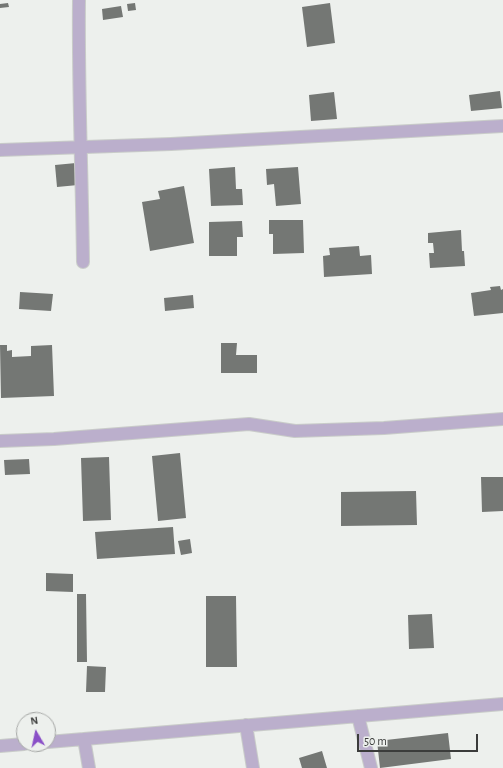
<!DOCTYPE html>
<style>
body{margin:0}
#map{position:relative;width:503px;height:768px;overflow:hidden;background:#edf0ed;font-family:"Alegreya Sans",sans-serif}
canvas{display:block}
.north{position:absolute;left:16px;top:712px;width:40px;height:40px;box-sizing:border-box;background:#edf0ed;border:1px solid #a6a8a6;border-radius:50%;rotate:351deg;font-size:11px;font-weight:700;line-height:16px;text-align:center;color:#3b3c3b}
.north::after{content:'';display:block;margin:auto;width:14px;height:18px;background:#8a50c7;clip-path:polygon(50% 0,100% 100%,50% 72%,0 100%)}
.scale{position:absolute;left:357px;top:734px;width:121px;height:18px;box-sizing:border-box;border:2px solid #3b3c3b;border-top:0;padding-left:5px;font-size:12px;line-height:14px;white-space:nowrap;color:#3b3c3b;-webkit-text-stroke:3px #edf0ed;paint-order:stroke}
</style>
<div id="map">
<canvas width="503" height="768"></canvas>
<div class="north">N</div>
<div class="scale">50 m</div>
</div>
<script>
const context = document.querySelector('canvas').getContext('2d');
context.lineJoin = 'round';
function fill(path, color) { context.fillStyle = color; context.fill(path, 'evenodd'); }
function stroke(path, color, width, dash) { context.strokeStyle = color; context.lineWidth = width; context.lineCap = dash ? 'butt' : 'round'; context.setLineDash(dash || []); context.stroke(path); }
fill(new Path2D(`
 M 8,3 L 9,7 L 0,8 L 0,4 Z
 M 135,3 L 136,10 L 128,11 L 127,4 Z
 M 330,3 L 335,43 L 307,47 L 302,7 Z
 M 121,6 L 123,17 L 103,20 L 102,9 Z
 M 500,91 L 502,108 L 471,111 L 469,95 Z
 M 334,92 L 337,119 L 311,121 L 309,95 Z
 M 76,163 L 78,185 L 57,187 L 55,165 Z
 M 235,167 L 236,189 L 242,189 L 243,205 L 211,206 L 209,169 Z
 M 298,167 L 301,204 L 276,206 L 274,184 L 267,185 L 266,169 Z
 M 184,186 L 194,243 L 150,251 L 142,202 L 160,199 L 158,191 Z
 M 269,220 L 303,220 L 304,253 L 273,254 L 273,234 L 269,234 Z
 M 242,221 L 243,237 L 237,237 L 237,256 L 209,256 L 209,222 Z
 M 461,230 L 462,251 L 464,251 L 465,266 L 430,268 L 429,253 L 434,253 L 433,243 L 428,243 L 428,233 Z
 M 359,246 L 360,256 L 371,255 L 372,274 L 324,277 L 323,256 L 330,255 L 329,248 Z
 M 500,286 L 501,290 L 503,289 L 503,313 L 474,316 L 471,293 L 491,290 L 490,287 Z
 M 20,292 L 53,294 L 51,311 L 19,309 Z
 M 193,295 L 194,308 L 165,311 L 164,298 Z
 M 221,343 L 237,343 L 236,355 L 257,355 L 257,373 L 221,373 Z
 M 0,345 L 7,345 L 7,351 L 12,350 L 12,357 L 31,356 L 31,346 L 52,345 L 54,396 L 1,398 Z
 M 180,453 L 186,518 L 158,521 L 152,456 Z
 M 109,457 L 111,520 L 83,521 L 81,458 Z
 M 29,459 L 30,474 L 5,475 L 4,460 Z
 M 481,477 L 503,477 L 503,511 L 482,512 Z
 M 416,491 L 417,525 L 341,526 L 341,492 Z
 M 173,527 L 175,554 L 97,559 L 95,532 Z
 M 190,539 L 192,553 L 181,555 L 178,541 Z
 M 46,573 L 73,574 L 73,592 L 46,591 Z
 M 77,594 L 86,594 L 87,662 L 77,662 Z
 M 206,596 L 236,596 L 237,667 L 206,667 Z
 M 432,614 L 434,648 L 409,649 L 408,615 Z
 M 87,666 L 106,667 L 105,692 L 86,692 Z
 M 448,733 L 451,759 L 380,768 L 377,741 Z
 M 322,751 L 327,768 L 302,768 L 299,758 Z`), '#747774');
const minor = new Path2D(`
 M 79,0 C 78,87 82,175 83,262
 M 0,150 L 171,144 L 503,126
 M 0,441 L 54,439 L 249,424 L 295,431 L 384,428 L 503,419
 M 358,716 L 371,768
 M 246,725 L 253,768
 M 84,739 L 89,768
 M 48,742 L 503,704
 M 0,746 L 24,744`);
stroke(minor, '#c9ccc9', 14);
stroke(minor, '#bbafcc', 12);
</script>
